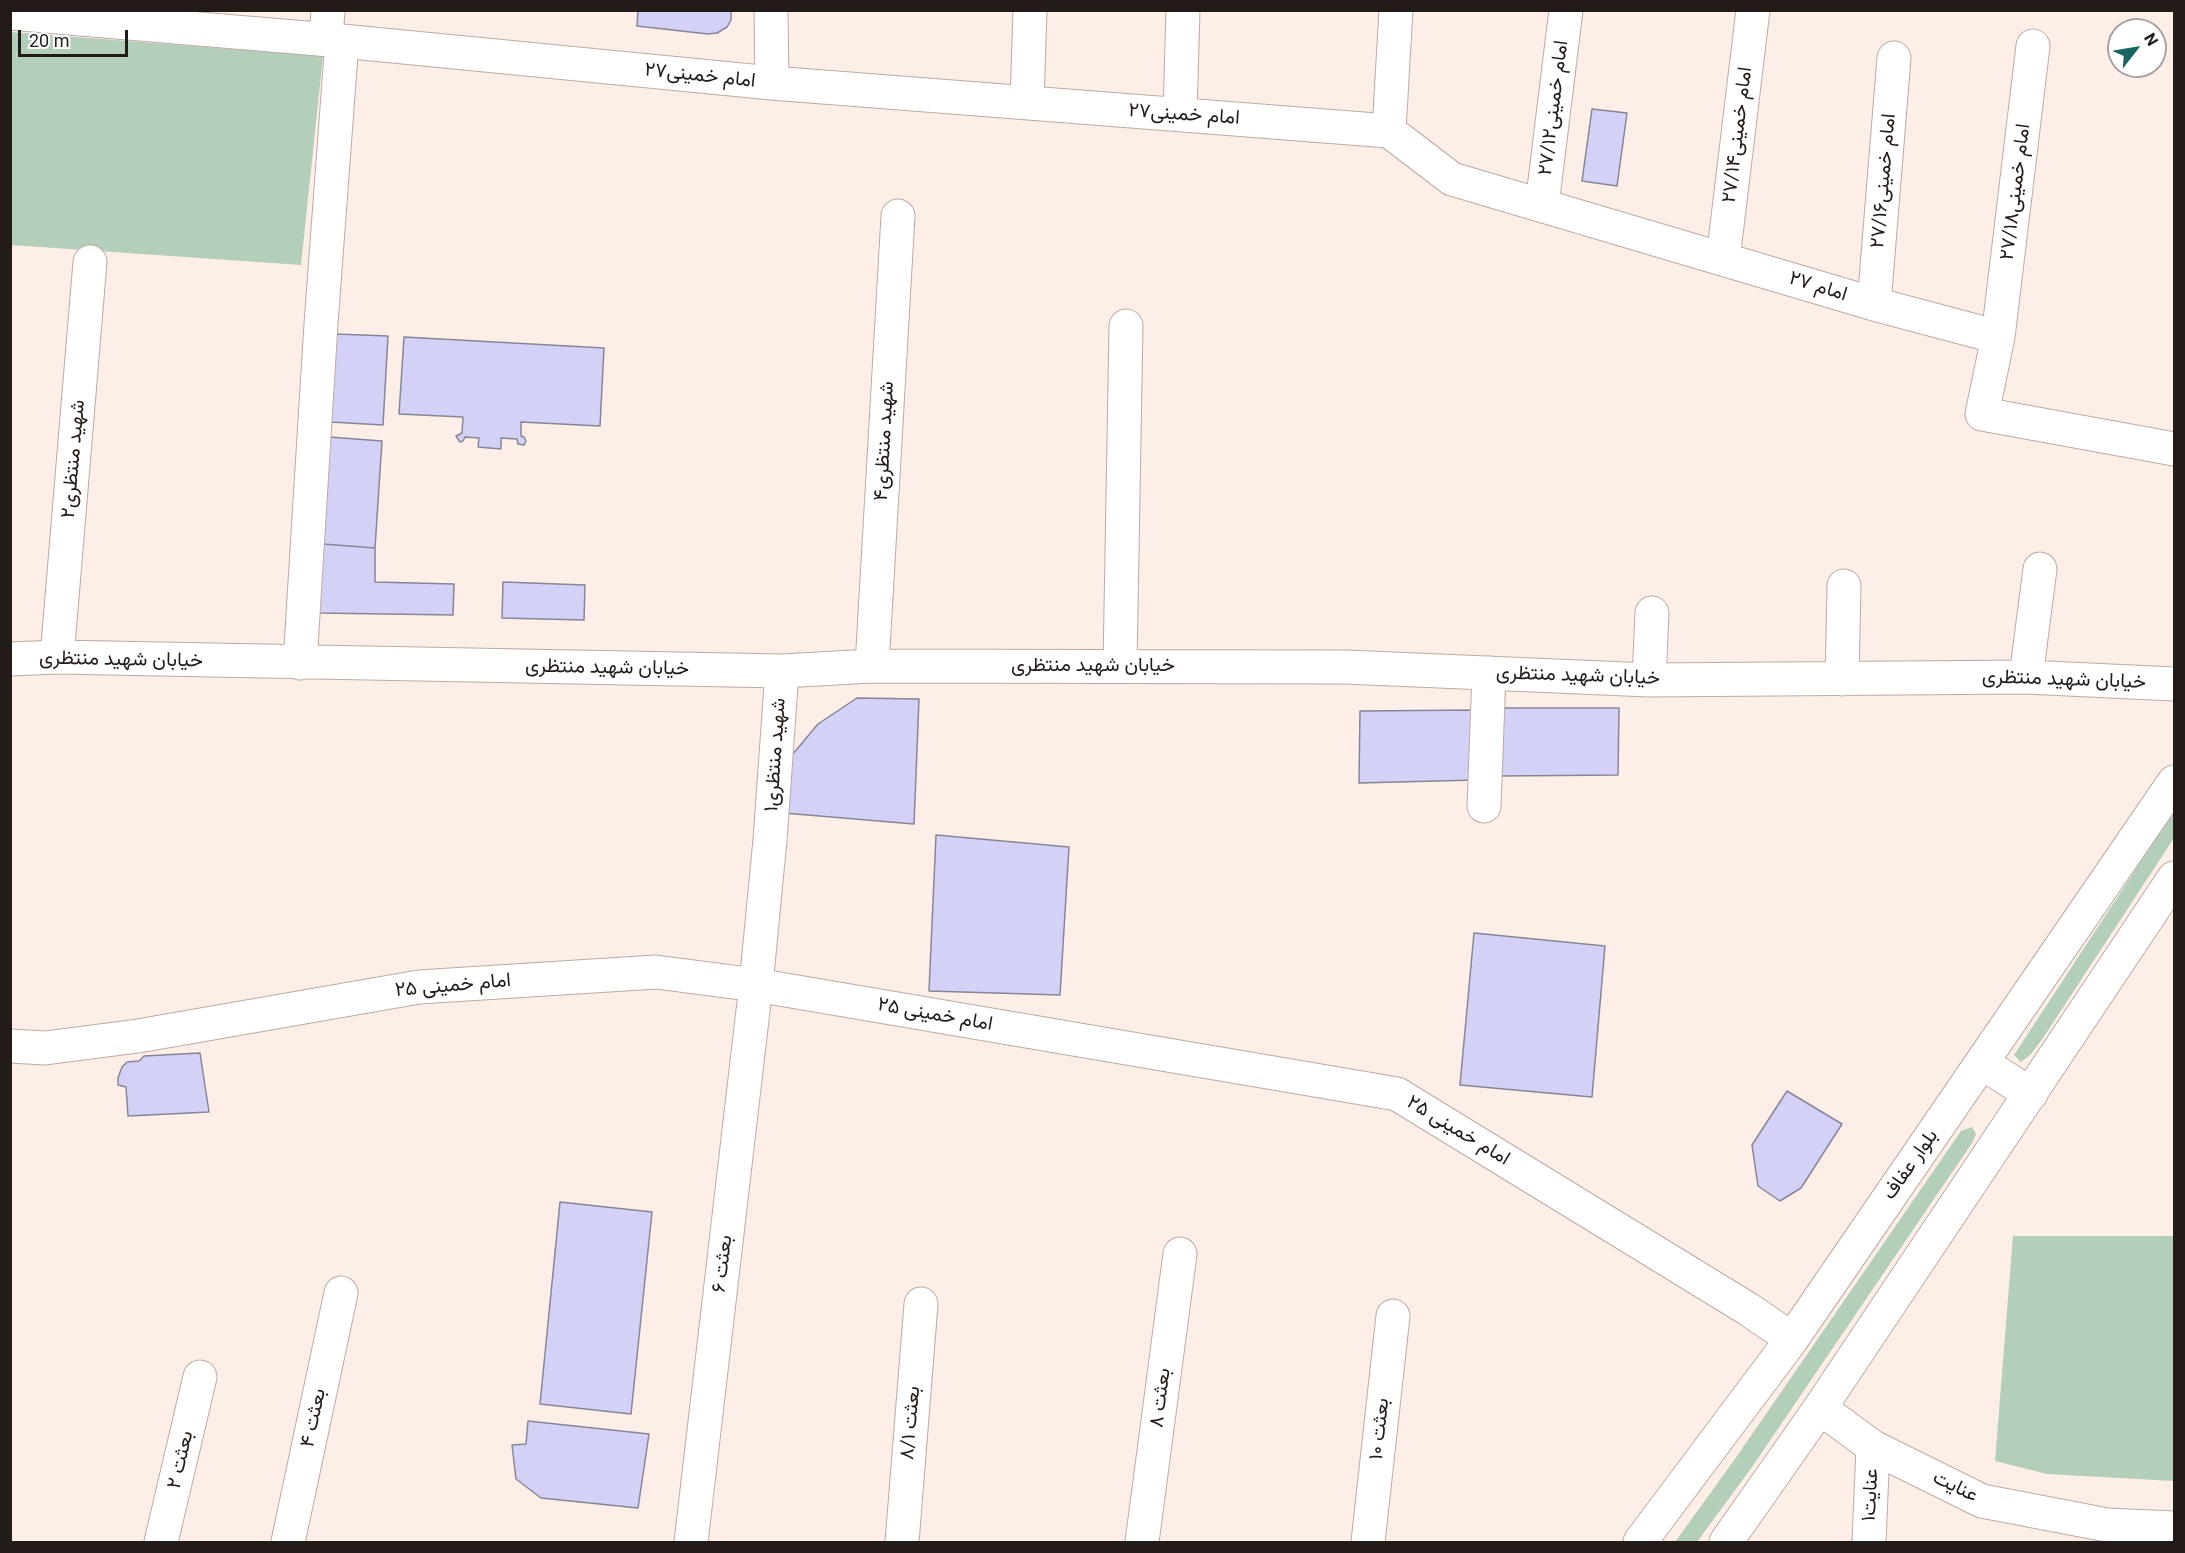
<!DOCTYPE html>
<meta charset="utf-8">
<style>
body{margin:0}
#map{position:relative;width:2185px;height:1553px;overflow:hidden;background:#fdeee7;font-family:Roboto,sans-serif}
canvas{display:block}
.frame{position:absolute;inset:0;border:12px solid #221b18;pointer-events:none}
.north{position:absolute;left:2107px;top:18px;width:60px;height:60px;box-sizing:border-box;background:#fff;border:2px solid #a7a4a3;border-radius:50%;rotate:59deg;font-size:16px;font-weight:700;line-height:24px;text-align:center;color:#221b18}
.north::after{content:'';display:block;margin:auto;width:21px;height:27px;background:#19655f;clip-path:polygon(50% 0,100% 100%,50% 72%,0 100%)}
.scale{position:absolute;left:18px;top:30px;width:110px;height:27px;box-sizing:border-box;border:3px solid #221b18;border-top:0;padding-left:8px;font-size:18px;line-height:21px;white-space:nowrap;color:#221b18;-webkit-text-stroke:4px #fff;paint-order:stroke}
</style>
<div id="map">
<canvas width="2185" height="1553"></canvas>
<div class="frame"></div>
<div class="north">N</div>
<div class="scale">20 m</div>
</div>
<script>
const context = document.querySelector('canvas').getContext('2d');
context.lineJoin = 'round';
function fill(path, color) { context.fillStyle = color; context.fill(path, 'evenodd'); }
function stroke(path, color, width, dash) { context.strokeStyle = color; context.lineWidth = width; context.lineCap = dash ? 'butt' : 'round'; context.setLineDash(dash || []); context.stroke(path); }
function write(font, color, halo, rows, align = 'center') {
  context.font = font + ' Roboto,Vazirmatn,sans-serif'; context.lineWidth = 6; context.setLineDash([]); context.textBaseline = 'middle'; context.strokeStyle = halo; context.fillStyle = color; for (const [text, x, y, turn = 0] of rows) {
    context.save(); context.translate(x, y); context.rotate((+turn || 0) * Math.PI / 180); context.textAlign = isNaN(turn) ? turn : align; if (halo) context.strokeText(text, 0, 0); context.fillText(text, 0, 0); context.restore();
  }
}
fill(new Path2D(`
 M 10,32 L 323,56 L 301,265 L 11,245 Z
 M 2174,811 L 2174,838 L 2043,1038 L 2031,1054 L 2021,1062 L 2014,1055 Z
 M 1972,1127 L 1976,1134 L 1972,1143 L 1752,1467 L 1697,1542 L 1675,1542 L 1735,1459 L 1961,1131 Z
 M 2013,1236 L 2174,1236 L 2174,1481 L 2047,1474 L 1995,1461 Z`), '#b3cebb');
const building = new Path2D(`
 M 638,10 L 731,10 L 731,20 L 727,27 L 717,33 L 708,34 L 637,26 Z
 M 1592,109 L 1627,113 L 1617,186 L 1582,181 Z
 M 335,334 L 388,336 L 383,425 L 331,422 Z
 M 404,337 L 604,348 L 600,426 L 521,422 L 521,436 L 524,437 L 526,441 L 524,445 L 518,444 L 517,439 L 501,438 L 501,449 L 478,447 L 479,438 L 465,437 L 463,441 L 460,442 L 456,436 L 462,433 L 463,417 L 399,414 Z
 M 329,437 L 382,441 L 375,548 L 323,544 Z
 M 323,544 L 375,548 L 375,582 L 454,584 L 453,615 L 319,613 Z
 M 503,582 L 585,585 L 584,620 L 502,618 Z
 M 857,698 L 919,699 L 914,824 L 784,813 L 787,761 L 818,724 Z
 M 1501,708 L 1619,708 L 1618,775 L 1501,776 Z
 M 1478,710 L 1475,780 L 1359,783 L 1360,711 Z
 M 936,835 L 1069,847 L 1060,995 L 929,991 Z
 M 1474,933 L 1605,946 L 1592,1097 L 1460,1085 Z
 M 200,1053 L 209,1112 L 128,1116 L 126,1087 L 118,1085 L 118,1078 L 122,1067 L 127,1062 L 139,1061 L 144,1056 Z
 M 1787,1091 L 1842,1124 L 1801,1188 L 1780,1201 L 1758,1186 L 1752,1145 Z
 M 560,1202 L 652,1212 L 631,1414 L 540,1404 Z
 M 528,1421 L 649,1434 L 638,1508 L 541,1498 L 516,1479 L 512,1445 L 526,1444 Z`);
fill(building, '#d4d1f7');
stroke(building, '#878696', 1.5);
const minor = new Path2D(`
 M 771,10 L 772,83
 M 10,13 L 342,41 L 772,83 L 1389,131
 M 326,39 L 328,10
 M 2033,46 L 1998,337 L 1982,414 L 2174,449
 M 1027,103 L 1030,10
 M 1180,114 L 1183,10
 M 1389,131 L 1452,179 L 1874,304 L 1998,337
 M 1389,131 L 1396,10
 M 1542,205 L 1566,10
 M 1723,259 L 1753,10
 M 1874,304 L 1894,58
 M 57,657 L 90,262
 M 10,659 L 57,657 L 782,671 L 872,666 L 1346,667 L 1649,680 L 2026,677 L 2174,684
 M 300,663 L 321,324 L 342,41
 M 872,666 L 898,216
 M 1120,666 L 1126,326
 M 2026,677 L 2040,569
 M 1842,679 L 1844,586
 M 1649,680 L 1652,613
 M 1484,806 L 1489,673
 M 10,1046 L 45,1048 L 138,1036 L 419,987 L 656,972 L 756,985 L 1397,1094 L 1748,1309 L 1792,1339
 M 1982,1063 L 2031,1094
 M 1820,1408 L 1873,1447 L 1982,1501 L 2107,1525 L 2174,1528
 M 161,1542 L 200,1377
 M 288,1542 L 341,1293
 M 691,1542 L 756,985 L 770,840 L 782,671
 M 902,1542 L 921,1304
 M 1142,1542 L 1180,1254
 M 1368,1542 L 1393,1316
 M 1640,1542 L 1792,1339 L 2174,782
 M 1726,1542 L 1820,1408 L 2174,878
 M 1869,1542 L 1873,1447`);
stroke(minor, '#bdaba3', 35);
stroke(minor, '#fff', 33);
write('20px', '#221b18', '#fff', [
 ["امام خمینی۲۷",700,76,6],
 ["امام خمینی۲۷/۱۲",1554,108,-83],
 ["امام خمینی۲۷",1184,115,4],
 ["امام خمینی۲۷/۱۴",1738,135,-83],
 ["امام خمینی۲۷/۱۶",1884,181,-85],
 ["امام خمینی۲۷/۱۸",2016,192,-83],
 ["امام ۲۷",1818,287,17],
 ["شهید منتظری۴",885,441,-87],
 ["شهید منتظری۲",74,459,-85],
 ["خیابان شهید منتظری",121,660,1],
 ["خیابان شهید منتظری",1093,666],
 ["خیابان شهید منتظری",607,668,1],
 ["خیابان شهید منتظری",1578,676,2],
 ["خیابان شهید منتظری",2064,680,2],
 ["شهید منتظری۱",776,755,-86],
 ["امام خمینی ۲۵",453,986,-5],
 ["امام خمینی ۲۵",935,1015,10],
 ["امام خمینی ۲۵",1458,1131,31],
 ["بلوار عفاف",1911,1165,-55],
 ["بعثت ۶",723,1264,-83],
 ["بعثت ۸",1161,1398,-83],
 ["بعثت ۴",314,1418,-78],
 ["بعثت ۸/۱",911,1423,-85],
 ["بعثت ۱۰",1380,1429,-84],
 ["بعثت ۲",181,1460,-77],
 ["عنایت",1955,1487,26],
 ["عنایت۱",1871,1495,-87]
]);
</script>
